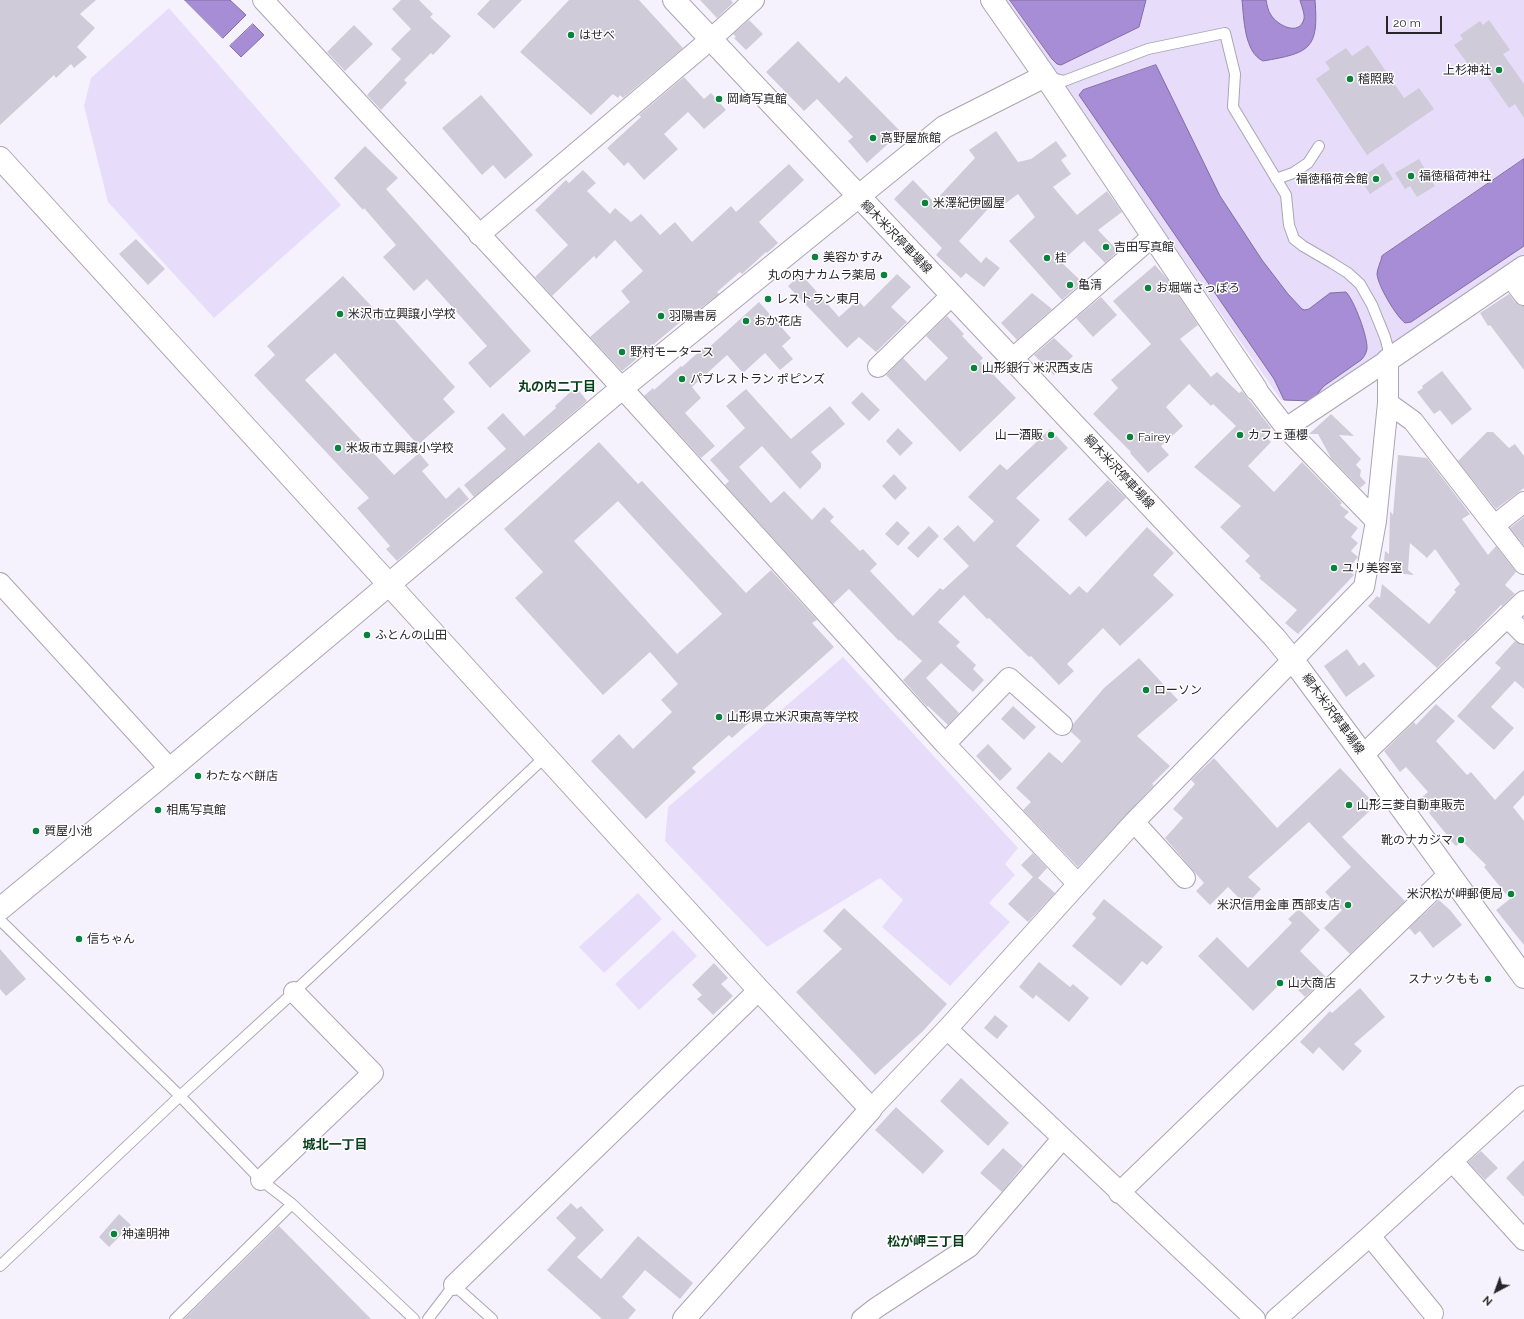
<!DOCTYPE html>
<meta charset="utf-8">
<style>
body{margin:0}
#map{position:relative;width:1524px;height:1319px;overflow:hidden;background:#f6f2fd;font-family:Raleway,sans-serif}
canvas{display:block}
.north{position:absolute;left:1476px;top:1271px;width:40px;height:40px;-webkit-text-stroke:3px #fff;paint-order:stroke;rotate:221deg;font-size:11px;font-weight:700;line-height:16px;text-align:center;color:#28262b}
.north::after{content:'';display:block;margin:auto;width:14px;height:18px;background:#28262b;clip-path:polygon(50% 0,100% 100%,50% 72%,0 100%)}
.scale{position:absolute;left:1386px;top:16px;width:56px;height:18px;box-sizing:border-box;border:2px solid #28262b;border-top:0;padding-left:5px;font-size:12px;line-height:14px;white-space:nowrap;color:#28262b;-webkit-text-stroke:3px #fff;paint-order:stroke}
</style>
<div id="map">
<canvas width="1524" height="1319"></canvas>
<div class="north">N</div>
<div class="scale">20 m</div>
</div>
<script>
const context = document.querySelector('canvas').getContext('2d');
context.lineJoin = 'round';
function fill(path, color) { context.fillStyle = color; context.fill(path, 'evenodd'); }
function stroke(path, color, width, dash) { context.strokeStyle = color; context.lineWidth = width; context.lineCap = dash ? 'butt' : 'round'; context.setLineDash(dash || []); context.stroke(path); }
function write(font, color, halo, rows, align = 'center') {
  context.font = font + ' Raleway,"Noto Sans JP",sans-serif'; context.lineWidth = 3; context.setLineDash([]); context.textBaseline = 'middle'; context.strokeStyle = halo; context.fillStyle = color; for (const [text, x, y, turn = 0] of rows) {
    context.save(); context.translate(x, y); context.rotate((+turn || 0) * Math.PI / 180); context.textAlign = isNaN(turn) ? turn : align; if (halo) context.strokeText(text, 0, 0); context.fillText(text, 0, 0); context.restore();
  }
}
fill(new Path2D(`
 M 1003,0 L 1524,0 L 1524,255 L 1312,402 L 1281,400 Z
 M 169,8 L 341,205 L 214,318 L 108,202 L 84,106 L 91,78 Z
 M 843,657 L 1018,848 L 1005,864 L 1015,875 L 989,903 L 1010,922 L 950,986 L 882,927 L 903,900 L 880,878 L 767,947 L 665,841 L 668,807 Z
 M 638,893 L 662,919 L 604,973 L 579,947 Z
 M 673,930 L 697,956 L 639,1010 L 615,984 Z`), '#e7ddfb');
const water = new Path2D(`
 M 185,0 L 230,0 L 246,15 L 223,38 Z
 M 1010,0 L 1146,0 L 1139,27 L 1061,65 L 1057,64 L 1052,59 Z
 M 1242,0 L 1266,0 C 1267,5 1268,11 1271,15 C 1277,25 1299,37 1304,19 C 1305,13 1301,5 1300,0 L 1315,0 C 1319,49 1310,53 1263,61 C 1244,52 1244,18 1242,0 Z
 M 253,24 L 264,35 L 241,57 L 230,46 Z
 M 1156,65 L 1220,196 L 1262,260 L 1288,294 L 1302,309 L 1305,310 L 1309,309 L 1330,293 L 1346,292 C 1354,300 1368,337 1367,349 C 1366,354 1364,357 1361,360 L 1324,386 L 1311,401 L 1284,400 L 1274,379 L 1079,95 L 1083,90 Z
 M 1524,159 L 1524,246 L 1411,322 L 1405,323 C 1396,316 1378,286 1377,274 C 1377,269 1381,262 1382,256 Z`);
fill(water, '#a78cd6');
stroke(water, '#816da3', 1);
fill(new Path2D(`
 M 0,0 L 96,0 L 80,14 L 95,28 L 77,47 L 87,57 L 74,68 L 71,64 L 56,78 L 54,75 L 0,125 Z
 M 401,0 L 419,0 L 433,14 L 430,17 L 451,36 L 433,55 L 431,53 L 404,80 L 407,83 L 381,110 L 367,95 L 401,59 L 391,49 L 411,29 L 392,9 Z
 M 490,0 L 522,0 L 494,29 L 477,14 Z
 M 569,0 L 639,0 L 683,48 L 623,98 L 620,95 L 618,98 L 613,94 L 591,115 L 520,52 Z
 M 700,0 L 731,0 L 733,3 L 717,18 Z
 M 749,20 L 763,34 L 746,50 L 734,38 L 736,37 L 733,34 Z
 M 1489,20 L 1510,50 L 1503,54 L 1524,84 L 1524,118 L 1515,104 L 1509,108 L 1482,69 L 1475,74 L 1454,45 L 1463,39 L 1460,35 L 1480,21 L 1483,25 Z
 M 354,25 L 373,44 L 345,71 L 327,52 Z
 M 798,41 L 839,83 L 846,76 L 901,132 L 867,163 L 848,141 L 853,137 L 817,99 L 804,111 L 766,72 Z
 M 1368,45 L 1404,98 L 1419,88 L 1434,109 L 1367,155 L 1316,79 L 1330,69 L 1325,62 L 1346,48 L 1352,56 Z
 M 684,77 L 704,99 L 711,93 L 726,110 L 704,129 L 688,112 L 664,134 L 678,149 L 644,180 L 628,162 L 624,166 L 607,148 L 641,117 L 639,115 Z
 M 481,95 L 533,155 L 505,179 L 493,165 L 482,175 L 442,128 Z
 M 996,131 L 1018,162 L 1031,159 L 1056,141 L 1067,156 L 1061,160 L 1071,174 L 1053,187 L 1077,215 L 1107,191 L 1122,212 L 1098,230 L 1118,251 L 1105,263 L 1084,241 L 1061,262 L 1082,282 L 1062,300 L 1009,241 L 1035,217 L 1018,194 L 1002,206 L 996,200 L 959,241 L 981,263 L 986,257 L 1000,268 L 984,287 L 966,273 L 961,278 L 936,255 L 942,248 L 894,199 L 913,180 L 934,202 L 975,158 L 969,150 Z
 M 365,146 L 398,178 L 386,189 L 531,351 L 490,388 L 468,363 L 487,346 L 427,279 L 414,291 L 383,257 L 396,245 L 364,208 L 363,210 L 334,178 Z
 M 1419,159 L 1435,186 L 1417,197 L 1410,186 L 1405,189 L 1395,173 Z
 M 1383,163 L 1393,179 L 1370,194 L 1360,178 Z
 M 789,164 L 804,180 L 759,222 L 778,243 L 767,253 L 766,252 L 742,274 L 740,272 L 717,292 L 719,294 L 693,314 L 691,313 L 622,371 L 590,337 L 630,302 L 621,291 L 643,271 L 615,240 L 596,259 L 594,256 L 552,296 L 535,277 L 568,245 L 535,210 L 566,180 L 569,183 L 583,170 L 596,183 L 587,191 L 610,214 L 615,208 L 631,222 L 641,214 L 660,235 L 675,222 L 692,242 L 731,206 L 736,212 Z
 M 136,239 L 165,269 L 148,285 L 119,254 Z
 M 1155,265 L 1168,280 L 1198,325 L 1180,339 L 1211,377 L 1217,372 L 1239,393 L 1242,391 L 1271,428 L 1264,435 L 1271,442 L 1248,466 L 1274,492 L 1302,462 L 1342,503 L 1340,505 L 1349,512 L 1344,517 L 1358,528 L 1351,537 L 1358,543 L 1351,551 L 1358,557 L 1348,569 L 1354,575 L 1298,634 L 1285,623 L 1297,610 L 1259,578 L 1261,576 L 1245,561 L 1250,556 L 1220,527 L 1241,506 L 1194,467 L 1236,426 L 1213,404 L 1211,406 L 1189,384 L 1166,407 L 1183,426 L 1161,446 L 1169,455 L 1148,473 L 1130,453 L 1131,452 L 1093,414 L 1118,388 L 1111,380 L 1151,344 L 1113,301 Z
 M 801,274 L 839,317 L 858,300 L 864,307 L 897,274 L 911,287 L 891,307 L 907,322 L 876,352 L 859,337 L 847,348 L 788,286 Z
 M 343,276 L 378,313 L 384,308 L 455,387 L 443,399 L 455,412 L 418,445 L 335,353 L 305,380 L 394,475 L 419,453 L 429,465 L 422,471 L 446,499 L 459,487 L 469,499 L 397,561 L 386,549 L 390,546 L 357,508 L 369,498 L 254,375 L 275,355 L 267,346 Z
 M 1032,293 L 1052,309 L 1017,340 L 1001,323 Z
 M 1509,294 L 1515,302 L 1519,305 L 1524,306 L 1524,370 L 1490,325 L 1488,326 L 1480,313 Z
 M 1101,297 L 1117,315 L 1093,337 L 1076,318 Z
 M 759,302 L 791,338 L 782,346 L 793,359 L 780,370 L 765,353 L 743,373 L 727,355 L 692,387 L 701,398 L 685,413 L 715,446 L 701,458 L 644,396 L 653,388 L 654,390 L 681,366 L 682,367 L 703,348 L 705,351 Z
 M 947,316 L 964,334 L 962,336 L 983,358 L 980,361 L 1016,398 L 960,452 L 886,375 L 903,358 L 925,381 L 948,358 L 926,336 Z
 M 1054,338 L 1073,356 L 1054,375 L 1034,355 Z
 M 1442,371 L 1472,409 L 1452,425 L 1440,410 L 1434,414 L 1417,392 L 1423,388 L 1422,386 Z
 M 576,387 L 587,401 L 474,497 L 464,485 L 506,449 L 487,428 L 503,413 L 531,444 L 524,436 L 556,408 L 555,406 Z
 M 746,389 L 791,439 L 830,406 L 845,424 L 811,452 L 821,463 L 821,468 L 800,489 L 762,446 L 739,467 L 771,503 L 784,491 L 812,520 L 824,507 L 834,517 L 830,521 L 860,551 L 863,549 L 877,564 L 870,571 L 913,616 L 940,588 L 943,590 L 969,566 L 943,539 L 958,525 L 974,542 L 994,521 L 968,497 L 1000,464 L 1007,470 L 1050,429 L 1068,448 L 1016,498 L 1040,520 L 1016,546 L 1070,595 L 1079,586 L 1087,593 L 1147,527 L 1174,553 L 1153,575 L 1174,595 L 1120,646 L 1103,628 L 1067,664 L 1074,671 L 1059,685 L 1031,656 L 1029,657 L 989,618 L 987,619 L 964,595 L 938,622 L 960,642 L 956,646 L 976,665 L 973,669 L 984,680 L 973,692 L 941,663 L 926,678 L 959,713 L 948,725 L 928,706 L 927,707 L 903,680 L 922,661 L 900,640 L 899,641 L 849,589 L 833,604 L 725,485 L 729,481 L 710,460 L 745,428 L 726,406 Z
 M 862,392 L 880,410 L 869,421 L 851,403 Z
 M 1331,414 L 1354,436 L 1339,435 L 1361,459 L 1356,465 L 1361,470 L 1360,476 L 1366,483 L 1360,488 L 1331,458 L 1318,434 L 1309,434 Z
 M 898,428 L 913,443 L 900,456 L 886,441 Z
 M 1487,432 L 1493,432 L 1509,448 L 1515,444 L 1524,456 L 1524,488 L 1496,509 L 1458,461 Z
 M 599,442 L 638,484 L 642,481 L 746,593 L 771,570 L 817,620 L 812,623 L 834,647 L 732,738 L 729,735 L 692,768 L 696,772 L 646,819 L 591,761 L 619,734 L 633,749 L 672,712 L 661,700 L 678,684 L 650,652 L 603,695 L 515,598 L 543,572 L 504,529 ZM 618,501 L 722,614 L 677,654 L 574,541 Z
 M 1398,455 L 1427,458 L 1470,514 L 1462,519 L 1488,555 L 1496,546 L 1516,572 L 1505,585 L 1515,594 L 1502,606 L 1501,605 L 1466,641 L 1465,640 L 1437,668 L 1368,606 L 1377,596 L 1380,598 L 1382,584 L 1429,624 L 1456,592 L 1454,590 L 1460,584 L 1435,549 L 1427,558 L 1410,543 L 1408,570 L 1414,575 L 1383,572 L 1385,551 L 1389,554 L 1390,511 L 1393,515 Z
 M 894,474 L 907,488 L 895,500 L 882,486 Z
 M 1108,480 L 1126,498 L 1086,537 L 1068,519 Z
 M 1524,517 L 1524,545 L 1510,528 Z
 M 897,521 L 910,533 L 898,546 L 885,534 Z
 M 929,526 L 939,536 L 918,558 L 907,548 Z
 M 1515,641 L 1521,645 L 1524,645 L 1524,689 L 1515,681 L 1491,707 L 1514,728 L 1494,750 L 1457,716 L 1501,668 L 1495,663 Z
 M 1347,649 L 1359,666 L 1364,662 L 1375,676 L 1346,697 L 1324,666 Z
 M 1139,658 L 1178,700 L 1137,736 L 1170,766 L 1152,784 L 1154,785 L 1078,867 L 1023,810 L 1031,802 L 1016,788 L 1049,752 L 1062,763 L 1081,741 L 1071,732 L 1073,724 L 1104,688 Z
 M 1436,704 L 1455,721 L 1436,741 L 1467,775 L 1471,772 L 1495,800 L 1524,770 L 1524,795 L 1513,807 L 1524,821 L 1524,945 L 1496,910 L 1510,899 L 1484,867 L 1486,865 L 1462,841 L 1456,846 L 1446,836 L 1447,835 L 1429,813 L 1431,811 L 1420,799 L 1428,792 L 1406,767 L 1400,772 L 1384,751 L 1414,722 L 1416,725 Z
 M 1013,706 L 1036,727 L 1024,740 L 1001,719 Z
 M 988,744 L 1012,769 L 1000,781 L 976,756 Z
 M 1214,758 L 1277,828 L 1340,768 L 1376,805 L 1342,837 L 1405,901 L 1350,954 L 1324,928 L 1342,910 L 1325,892 L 1351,867 L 1309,822 L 1248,877 L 1261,889 L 1246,905 L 1228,887 L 1210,905 L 1196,891 L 1204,883 L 1165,838 L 1183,818 L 1173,809 L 1195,784 L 1191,780 Z
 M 1033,853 L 1047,868 L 1038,878 L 1055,893 L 1028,922 L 1008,904 L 1033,877 L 1021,865 Z
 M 1104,899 L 1163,947 L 1147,965 L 1142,961 L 1121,986 L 1072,946 L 1096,918 L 1092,914 Z
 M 1439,900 L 1450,910 L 1462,925 L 1433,948 L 1420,931 L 1415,935 L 1409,928 Z
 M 844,908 L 947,1004 L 923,1031 L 875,1075 L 796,992 L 842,949 L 823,931 Z
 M 1299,909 L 1320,930 L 1300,951 L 1326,977 L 1305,997 L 1286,978 L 1253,1011 L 1198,956 L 1217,937 L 1248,968 L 1292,923 L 1288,919 Z
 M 0,949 L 26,979 L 6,996 L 0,989 Z
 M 1039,962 L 1070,987 L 1073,984 L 1089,998 L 1069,1022 L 1036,995 L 1033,999 L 1019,987 Z
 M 714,963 L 728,978 L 721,984 L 733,996 L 713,1015 L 697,999 L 702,995 L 692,985 Z
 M 1360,988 L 1385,1017 L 1354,1044 L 1362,1051 L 1343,1071 L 1319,1047 L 1313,1054 L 1300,1042 L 1330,1011 L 1332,1013 Z
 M 995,1015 L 1008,1026 L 997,1039 L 984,1028 Z
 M 961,1078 L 1009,1123 L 988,1146 L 940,1101 Z
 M 896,1107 L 944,1151 L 923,1174 L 875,1130 Z
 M 1003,1148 L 1023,1166 L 1002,1192 L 980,1173 Z
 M 1481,1151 L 1498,1168 L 1485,1180 L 1468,1162 Z
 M 1524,1160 L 1524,1197 L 1506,1178 Z
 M 571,1203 L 577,1209 L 581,1206 L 604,1230 L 577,1257 L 601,1279 L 638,1236 L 693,1283 L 680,1299 L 645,1270 L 622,1297 L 636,1310 L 628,1319 L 602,1319 L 547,1270 L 576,1238 L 556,1218 Z
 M 119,1214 L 131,1225 L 109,1247 L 99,1237 Z
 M 279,1226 L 371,1319 L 184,1319 Z`), '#cfcbd9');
const service = new Path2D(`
 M 1049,77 L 1064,81 L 1148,49 L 1225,33 L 1235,74 L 1233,107 L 1286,195 L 1289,225 L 1294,239 L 1303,246 L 1332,263 L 1348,273 L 1360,284 L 1372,305 L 1385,337 L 1388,348 L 1388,360
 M 1276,179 L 1293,173 L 1308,163 L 1319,146
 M 0,920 L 180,1096 L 261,1180 L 292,1204 L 414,1319
 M 0,1266 L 180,1096 L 294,992 L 546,756
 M 175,1319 L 292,1204
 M 428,1319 L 454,1285 L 492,1319`);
const minor = new Path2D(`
 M 263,0 L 622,388 L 945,744 L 1077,883
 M 479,235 L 711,39 L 754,0
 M 1510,276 L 1524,295
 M 1012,359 L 1153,236
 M 878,367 L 952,295
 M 1256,389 L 1286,428 L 1388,360
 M 1388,403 L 1413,421 L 1524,564
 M 1286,428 L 1376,521
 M 1495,525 L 1524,502
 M 0,583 L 170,769
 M 1507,617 L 1524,634
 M 945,744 L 1009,678 L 1062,725
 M 1363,755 L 1524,601
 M 1134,822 L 1185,878
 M 947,1029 L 1255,1319
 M 871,1109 L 947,1029 L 1134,822 L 1364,587 L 1376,521 L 1388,403 L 1388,360
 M 1452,1161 L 1524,1240
 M 261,1180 L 373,1073 L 294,992
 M 1119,1193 L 1449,874
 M 1370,1236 L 1433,1313
 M 454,1285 L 759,990
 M 862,1319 L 876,1308 L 969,1247 L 1062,1139
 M 1276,1319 L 1370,1236 L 1524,1096`);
const tertiary = new Path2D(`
 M 992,0 L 1045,76 L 1256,389
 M 0,158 L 759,990 L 871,1109 L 684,1319
 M 1388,360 L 1524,267
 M 0,909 L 170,769 L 622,388 L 944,127 L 1045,76`);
const secondary = new Path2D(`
 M 674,0 L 1275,638 L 1292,659 L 1363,755 L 1524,977`);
stroke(service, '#a9a5b2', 12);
stroke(minor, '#a9a5b2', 22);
stroke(tertiary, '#a9a5b2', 24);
stroke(secondary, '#a9a5b2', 24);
stroke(service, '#fff', 10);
stroke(minor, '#fff', 20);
stroke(tertiary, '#fff', 22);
stroke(secondary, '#fff', 22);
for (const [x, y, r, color] of [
 [571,35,4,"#09823b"],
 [1499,70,4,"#09823b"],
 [1350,79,4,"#09823b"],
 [719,99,4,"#09823b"],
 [873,138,4,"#09823b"],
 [1411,176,4,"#09823b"],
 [1376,179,4,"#09823b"],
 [925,203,4,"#09823b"],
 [1106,247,4,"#09823b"],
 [815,257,4,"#09823b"],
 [1047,258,4,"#09823b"],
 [884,275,4,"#09823b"],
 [1070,285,4,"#09823b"],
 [1148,288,4,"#09823b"],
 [768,299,4,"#09823b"],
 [340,314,4,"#09823b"],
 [661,316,4,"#09823b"],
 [746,321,4,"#09823b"],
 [622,352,4,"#09823b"],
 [974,368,4,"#09823b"],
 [682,379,4,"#09823b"],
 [1051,435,4,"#09823b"],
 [1240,435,4,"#09823b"],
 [1130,437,4,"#09823b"],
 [338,448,4,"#09823b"],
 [1334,568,4,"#09823b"],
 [367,635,4,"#09823b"],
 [1146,690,4,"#09823b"],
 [719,717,4,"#09823b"],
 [198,776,4,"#09823b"],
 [1349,805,4,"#09823b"],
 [158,810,4,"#09823b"],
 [36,831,4,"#09823b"],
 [1461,840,4,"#09823b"],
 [1511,894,4,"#09823b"],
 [1348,905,4,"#09823b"],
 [79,939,4,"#09823b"],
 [1488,979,4,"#09823b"],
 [1280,983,4,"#09823b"],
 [114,1234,4,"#09823b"]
]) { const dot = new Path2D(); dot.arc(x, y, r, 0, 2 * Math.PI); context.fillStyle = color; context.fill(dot); stroke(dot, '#fff', 1.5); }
write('12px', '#28262b', '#fff', [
 ["はせべ",579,35],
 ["上杉神社",1491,70,"right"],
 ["稽照殿",1358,79],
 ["岡崎写真館",727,99],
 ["高野屋旅館",881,138],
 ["福徳稲荷神社",1419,176],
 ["福徳稲荷会館",1368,179,"right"],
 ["米澤紀伊國屋",933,203],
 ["吉田写真館",1114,247],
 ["美容かすみ",823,257],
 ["桂",1055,258],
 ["丸の内ナカムラ薬局",876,275,"right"],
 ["亀清",1078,285],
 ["お堀端さっぽろ",1156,288],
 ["レストラン東月",776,299],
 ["米沢市立興譲小学校",348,314],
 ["羽陽書房",669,316],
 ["おか花店",754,321],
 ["野村モータース",630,352],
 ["山形銀行 米沢西支店",982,368],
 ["パブレストラン ポピンズ",690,379],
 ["山一酒販",1043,435,"right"],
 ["カフェ蓮櫻",1248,435],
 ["Fairey",1138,437],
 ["米坂市立興譲小学校",346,448],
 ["ユリ美容室",1342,568],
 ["ふとんの山田",375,635],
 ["ローソン",1154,690],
 ["山形県立米沢東高等学校",727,717],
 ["わたなべ餅店",206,776],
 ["山形三菱自動車販売",1357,805],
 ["相馬写真館",166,810],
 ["質屋小池",44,831],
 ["靴のナカジマ",1453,840,"right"],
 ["米沢松が岬郵便局",1503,894,"right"],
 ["米沢信用金庫 西部支店",1340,905,"right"],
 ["信ちゃん",87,939],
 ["スナックもも",1480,979,"right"],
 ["山大商店",1288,983],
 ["神達明神",122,1234]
], 'left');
write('12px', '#28262b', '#fff', [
 ["綱木米沢停車場線",896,237,46],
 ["綱木米沢停車場線",1119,472,47],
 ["綱木米沢停車場線",1333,714,54]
]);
write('bold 13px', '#083d1a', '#fff', [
 ["丸の内二丁目",557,387],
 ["城北一丁目",335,1145],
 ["松が岬三丁目",926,1242]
]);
</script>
